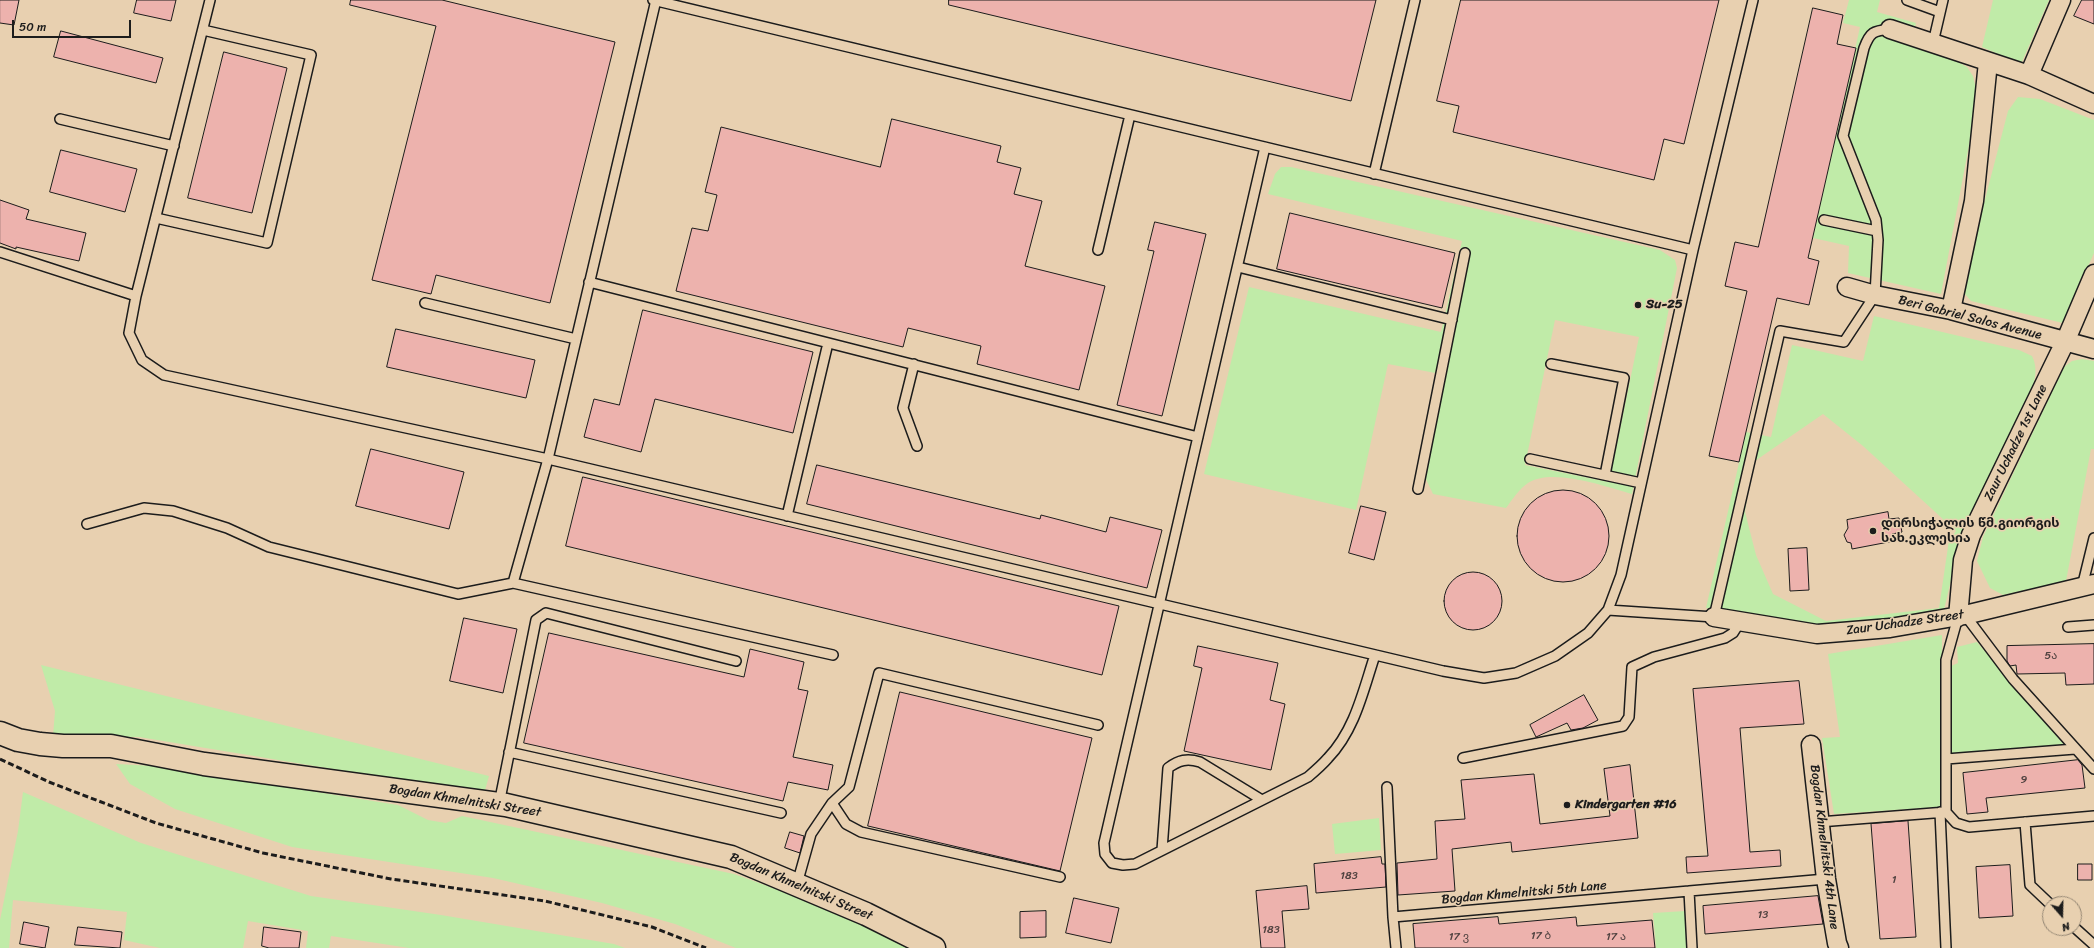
<!DOCTYPE html>
<meta charset="utf-8">
<style>
body{margin:0}
#map{position:relative;width:2094px;height:948px;overflow:hidden;background:#e8d0b0;font-family:Sriracha,sans-serif}
canvas{display:block}
.north{position:absolute;left:2042px;top:896px;width:40px;height:40px;box-sizing:border-box;background:#e8d0b0;border:1px solid #968875;border-radius:50%;rotate:160deg;font-size:11px;font-weight:700;line-height:16px;text-align:center;color:#1c1c1c}
.north::after{content:'';display:block;margin:auto;width:14px;height:18px;background:#1c1c1c;clip-path:polygon(50% 0,100% 100%,50% 72%,0 100%)}
.scale{position:absolute;left:12px;top:20px;width:119px;height:18px;box-sizing:border-box;border:2px solid #1c1c1c;border-top:0;padding-left:5px;font-size:12px;line-height:14px;white-space:nowrap;color:#1c1c1c;-webkit-text-stroke:3px #e8d0b0;paint-order:stroke}
</style>
<div id="map">
<canvas width="2094" height="948"></canvas>
<div class="north">N</div>
<div class="scale">50 m</div>
</div>
<script>
const context = document.querySelector('canvas').getContext('2d');
context.lineJoin = 'round';
function fill(path, color) { context.fillStyle = color; context.fill(path, 'evenodd'); }
function stroke(path, color, width, dash) { context.strokeStyle = color; context.lineWidth = width; context.lineCap = dash ? 'butt' : 'round'; context.setLineDash(dash || []); context.stroke(path); }
function write(font, color, halo, rows, align = 'center') {
  context.font = font + ' Sriracha,"Noto Sans Georgian",sans-serif'; context.lineWidth = 3; context.setLineDash([]); context.textBaseline = 'middle'; context.strokeStyle = halo; context.fillStyle = color; for (const [text, x, y, turn = 0] of rows) {
    context.save(); context.translate(x, y); context.rotate((+turn || 0) * Math.PI / 180); context.textAlign = isNaN(turn) ? turn : align; if (halo) context.strokeText(text, 0, 0); context.fillText(text, 0, 0); context.restore();
  }
}
fill(new Path2D(`
 M 1849,0 L 1880,0 L 1877,12 L 1916,23 L 1911,44 L 1953,59 L 1967,67 L 1973,76 L 1976,89 L 1973,124 L 1941,294 L 1848,273 L 1849,246 L 1813,238 L 1860,27 L 1843,23 Z
 M 1993,0 L 2049,0 L 2021,64 L 1982,47 Z
 M 2018,97 L 2040,99 L 2094,120 L 2094,253 L 2063,323 L 1971,301 L 1965,294 L 1963,284 L 2008,111 Z
 M 1281,167 L 1291,167 L 1660,250 L 1675,260 L 1677,268 L 1632,494 C 1607,487 1552,467 1528,483 C 1519,489 1512,500 1506,508 L 1433,494 L 1425,477 L 1446,375 L 1388,364 L 1356,510 L 1204,474 L 1249,287 L 1441,332 L 1462,241 L 1268,194 L 1275,174 ZM 1555,320 L 1639,337 L 1609,482 L 1525,465 Z
 M 1874,316 L 2019,350 L 2032,356 C 2039,369 2034,383 2030,397 L 1960,542 L 1943,614 L 1815,628 L 1706,608 L 1746,432 L 1771,437 L 1792,345 L 1863,361 ZM 1823,414 L 1863,446 L 1956,531 L 1949,540 L 1939,608 L 1826,621 L 1773,594 L 1756,555 L 1745,512 L 1752,463 Z
 M 2082,359 L 2094,361 L 2094,449 L 2091,449 L 2066,581 L 2003,595 L 1990,588 L 1977,561 L 1983,537 L 2064,367 L 2072,361 Z
 M 1942,635 L 1941,807 L 1834,814 L 1822,738 L 1840,737 L 1828,654 Z
 M 1977,642 L 2065,746 L 1950,755 L 1949,667 L 1958,663 L 1957,647 Z
 M 41,665 L 489,776 L 484,794 L 139,737 L 53,736 L 55,711 Z
 M 116,764 L 155,766 L 398,805 L 428,820 L 446,823 L 462,816 L 734,874 C 794,895 854,919 911,948 L 736,948 L 675,924 L 602,903 L 493,878 L 292,847 L 175,809 L 130,784 Z
 M 23,792 L 141,843 L 311,896 L 441,915 L 614,944 L 625,948 L 409,948 L 331,936 L 329,948 L 306,948 L 308,931 L 248,921 L 243,948 L 160,948 L 124,940 L 127,912 L 13,900 L 9,948 L 0,948 L 0,920 L 18,831 Z
 M 1379,818 L 1381,850 L 1335,854 L 1332,824 Z
 M 1685,911 L 1687,948 L 1656,948 L 1653,913 Z`), '#c0eba8');
const building = new Path2D(`
 M 0,0 L 19,0 L 14,25 L 0,23 Z
 M 137,0 L 176,0 L 171,21 L 134,13 Z
 M 351,0 L 442,0 L 615,42 L 550,303 L 436,275 L 431,294 L 372,280 L 436,26 L 350,5 Z
 M 949,0 L 1376,0 L 1351,101 L 949,5 Z
 M 1461,0 L 1719,0 L 1684,144 L 1664,139 L 1654,180 L 1453,132 L 1459,106 L 1437,101 Z
 M 2082,0 L 2094,0 L 2094,24 L 2074,16 Z
 M 1813,8 L 1843,15 L 1837,44 L 1856,48 L 1808,258 L 1819,261 L 1809,305 L 1777,298 L 1739,462 L 1709,456 L 1747,291 L 1725,286 L 1735,242 L 1758,247 Z
 M 61,31 L 163,58 L 156,83 L 54,57 Z
 M 224,52 L 287,68 L 252,213 L 188,198 Z
 M 892,119 L 1001,146 L 997,162 L 1021,168 L 1014,194 L 1042,201 L 1025,266 L 1105,286 L 1079,390 L 977,364 L 981,346 L 908,328 L 903,347 L 676,291 L 692,228 L 708,231 L 717,195 L 705,192 L 721,127 L 880,167 Z
 M 61,150 L 137,169 L 125,212 L 50,192 Z
 M 0,200 L 29,210 L 26,219 L 86,233 L 79,261 L 16,247 L 16,249 L 0,243 Z
 M 1290,213 L 1455,253 L 1442,308 L 1277,269 Z
 M 1155,222 L 1206,234 L 1162,416 L 1117,405 L 1154,251 L 1148,250 Z
 M 643,310 L 813,352 L 793,433 L 655,399 L 641,452 L 584,437 L 594,399 L 619,405 Z
 M 396,329 L 535,360 L 526,398 L 387,367 Z
 M 371,449 L 464,472 L 449,529 L 356,506 Z
 M 817,465 L 1040,519 L 1041,515 L 1106,532 L 1110,517 L 1162,530 L 1147,588 L 807,504 Z
 M 583,477 L 1119,606 L 1102,675 L 566,546 Z
 M1517 536a46 46 0 1 1 92 0a46 46 0 1 1-92 0Z
 M 1361,506 L 1386,512 L 1374,560 L 1349,553 Z
 M 1888,512 L 1889,519 L 1899,518 L 1902,532 L 1892,534 L 1894,541 L 1852,549 L 1851,543 L 1847,542 L 1844,535 L 1848,528 L 1847,520 Z
 M 1807,548 L 1809,590 L 1790,591 L 1788,549 Z
 M1444 601a29 29 0 1 1 58 0a29 29 0 1 1-58 0Z
 M 464,618 L 517,629 L 503,693 L 450,681 Z
 M 549,633 L 744,677 L 750,649 L 804,662 L 798,689 L 808,691 L 793,757 L 833,765 L 828,790 L 788,782 L 783,801 L 524,743 Z
 M 2094,644 L 2094,684 L 2066,685 L 2065,673 L 2017,674 L 2016,665 L 2010,666 L 2007,661 L 2007,646 Z
 M 1198,646 L 1278,663 L 1270,700 L 1285,704 L 1271,770 L 1184,751 L 1202,668 L 1194,666 Z
 M 1799,681 L 1804,724 L 1740,728 L 1750,852 L 1780,850 L 1781,866 L 1687,873 L 1686,857 L 1708,856 L 1693,689 Z
 M 900,692 L 1092,738 L 1060,871 L 868,826 Z
 M 1584,695 L 1598,720 L 1583,728 L 1571,730 L 1567,723 L 1536,737 L 1530,725 Z
 M 2078,760 L 2082,765 L 2085,788 L 1986,798 L 1988,812 L 1967,814 L 1963,773 Z
 M 1630,765 L 1638,838 L 1512,852 L 1511,842 L 1452,849 L 1455,891 L 1398,895 L 1397,863 L 1437,859 L 1435,821 L 1465,819 L 1461,780 L 1534,774 L 1540,824 L 1610,816 L 1604,769 Z
 M 1908,821 L 1916,937 L 1880,939 L 1871,824 Z
 M 790,832 L 804,836 L 800,853 L 785,848 Z
 M 1381,857 L 1382,864 L 1385,864 L 1386,887 L 1316,893 L 1314,864 Z
 M 2078,864 L 2092,864 L 2092,880 L 2078,880 Z
 M 2010,865 L 2013,916 L 1979,918 L 1976,867 Z
 M 1307,886 L 1309,909 L 1282,911 L 1285,948 L 1261,948 L 1256,891 Z
 M 1818,896 L 1823,924 L 1705,934 L 1703,906 Z
 M 1074,898 L 1119,908 L 1111,943 L 1066,933 Z
 M 1046,911 L 1046,937 L 1020,938 L 1020,912 Z
 M 1498,917 L 1499,924 L 1576,917 L 1577,926 L 1652,920 L 1655,948 L 1415,948 L 1413,924 Z
 M 24,922 L 49,927 L 45,948 L 20,944 Z
 M 78,927 L 122,932 L 120,948 L 75,945 Z
 M 264,927 L 301,932 L 299,948 L 269,948 L 262,946 Z`);
fill(building, '#edb2ad');
stroke(building, '#1c1c1c', 1);
const lane = new Path2D(`
 M 210,0 L 136,296 L 129,333 L 142,360 L 164,375 L 548,459 L 1443,671 L 1484,678 L 1516,673 L 1555,656 L 1588,633 L 1608,610 L 1621,575 L 1693,250 L 1753,0
 M 653,0 L 1693,250
 M 1907,0 L 1940,12
 M 1933,43 L 1943,0
 M 60,119 L 174,146
 M 1265,147 L 1104,843 L 1105,854 L 1112,863 L 1123,865 L 1135,864 L 1308,777 C 1315,771 1322,765 1328,758 C 1355,730 1363,691 1375,655
 M 1374,174 L 1415,0
 M 156,218 L 267,243 L 311,55 L 203,30
 M 1824,220 L 1877,231
 M 1098,250 L 1130,115
 M 0,252 L 136,296
 M 1238,267 L 1452,320
 M 589,282 L 1198,437
 M 425,303 L 576,339
 M 914,364 L 903,408 L 917,446
 M 1551,364 L 1624,378 L 1605,475
 M 1530,459 L 1641,483
 M 1418,489 L 1465,253
 M 787,516 L 828,343
 M 87,524 L 144,508 L 173,511 L 227,528 L 269,547 L 458,594 L 513,583 L 548,459 L 656,0
 M 513,583 L 833,655
 M 2082,587 L 2094,538
 M 1608,610 L 1714,617 L 1780,331 L 1844,342 L 1875,295 L 1878,240 L 1876,220 L 1843,136 L 1864,48 C 1870,32 1873,31 1890,29
 M 1965,615 L 2013,679 L 2094,769
 M 1958,617 L 1946,660 L 1946,812 L 1956,823 L 1969,827 L 2094,816
 M 2068,627 L 2094,625
 M 509,752 L 781,813
 M 1463,758 L 1623,726 L 1629,717 L 1632,667 L 1654,657 L 1725,638 L 1733,633 L 1740,622
 M 1946,759 L 2075,749
 M 1387,787 L 1393,917
 M 832,803 L 846,824 L 861,832 L 1060,877
 M 499,804 L 536,620 L 546,613 L 736,661
 M 1940,812 L 1946,948
 M 1819,822 L 1946,812
 M 2025,822 L 2030,885 L 2050,904
 M 1162,850 L 1168,768 C 1179,760 1187,758 1200,762 L 1262,800
 M 797,884 L 811,834 L 832,803 L 849,787 L 879,673 L 1098,725
 M 1689,891 L 1692,948
 M 2074,927 L 2094,945
 M 1396,948 L 1393,917 L 1826,879`);
const street = new Path2D(`
 M 1890,29 L 2029,75 L 2094,104
 M 2029,75 L 2061,0
 M 1847,287 L 1875,295 L 1951,310 L 2094,349
 M 1951,310 L 1974,201 L 1988,62
 M 1714,617 L 1817,634 L 1890,628 L 1965,615 L 2094,584
 M 1958,617 L 1963,560 L 1971,535 L 2065,342 L 2094,274
 M 1811,745 L 1826,879 L 1837,943 L 1839,948`);
const secondary = new Path2D(`
 M 0,733 L 18,740 L 40,744 L 63,746 L 111,746 L 204,764 L 506,805 L 731,857 L 866,914 L 934,948`);
stroke(lane, '#1c1c1c', 12);
stroke(street, '#1c1c1c', 21);
stroke(secondary, '#1c1c1c', 25);
stroke(lane, '#e8d0b0', 9);
stroke(street, '#e8d0b0', 18);
stroke(secondary, '#e8d0b0', 22);
stroke(new Path2D(`
 M 0,759 L 49,782 L 156,823 L 263,853 L 391,879 L 545,901 L 652,927 L 706,948`), '#1c1c1c', 3, [6, 3]);
for (const [x, y, r, color] of [
 [1638,305,4,"#1c1c1c"],
 [1873,531,4,"#1c1c1c"],
 [1567,805,4,"#1c1c1c"]
]) { const dot = new Path2D(); dot.arc(x, y, r, 0, 2 * Math.PI); context.fillStyle = color; context.fill(dot); stroke(dot, '#e8d0b0', 1.5); }
write('11px', '#504240', null, [
 ["5ა",2051,656],
 ["9",2024,780],
 ["183",1349,876],
 ["1",1894,880],
 ["13",1763,915],
 ["183",1271,930],
 ["17 ბ",1541,936],
 ["17 ვ",1459,937],
 ["17 ა",1616,937]
]);
write('bold 13px', '#1c1c1c', '#e8d0b0', [
 ["Su-25",1646,305],
 ["დირსიჭალის წმ.გიორგის",1881,524],
 ["სახ.ეკლესია",1881,539],
 ["Kindergarten #16",1575,805]
], 'left');
write('13px', '#1c1c1c', '#e8d0b0', [
 ["Beri Gabriel Salos Avenue",1970,318,14],
 ["Zaur Uchadze 1st Lane",2016,443,-64],
 ["Zaur Uchadze Street",1905,623,-8],
 ["Bogdan Khmelnitski Street",465,801,9],
 ["Bogdan Khmelnitski 4th Lane",1824,847,83],
 ["Bogdan Khmelnitski Street",801,887,23],
 ["Bogdan Khmelnitski 5th Lane",1524,893,-5]
]);
</script>
